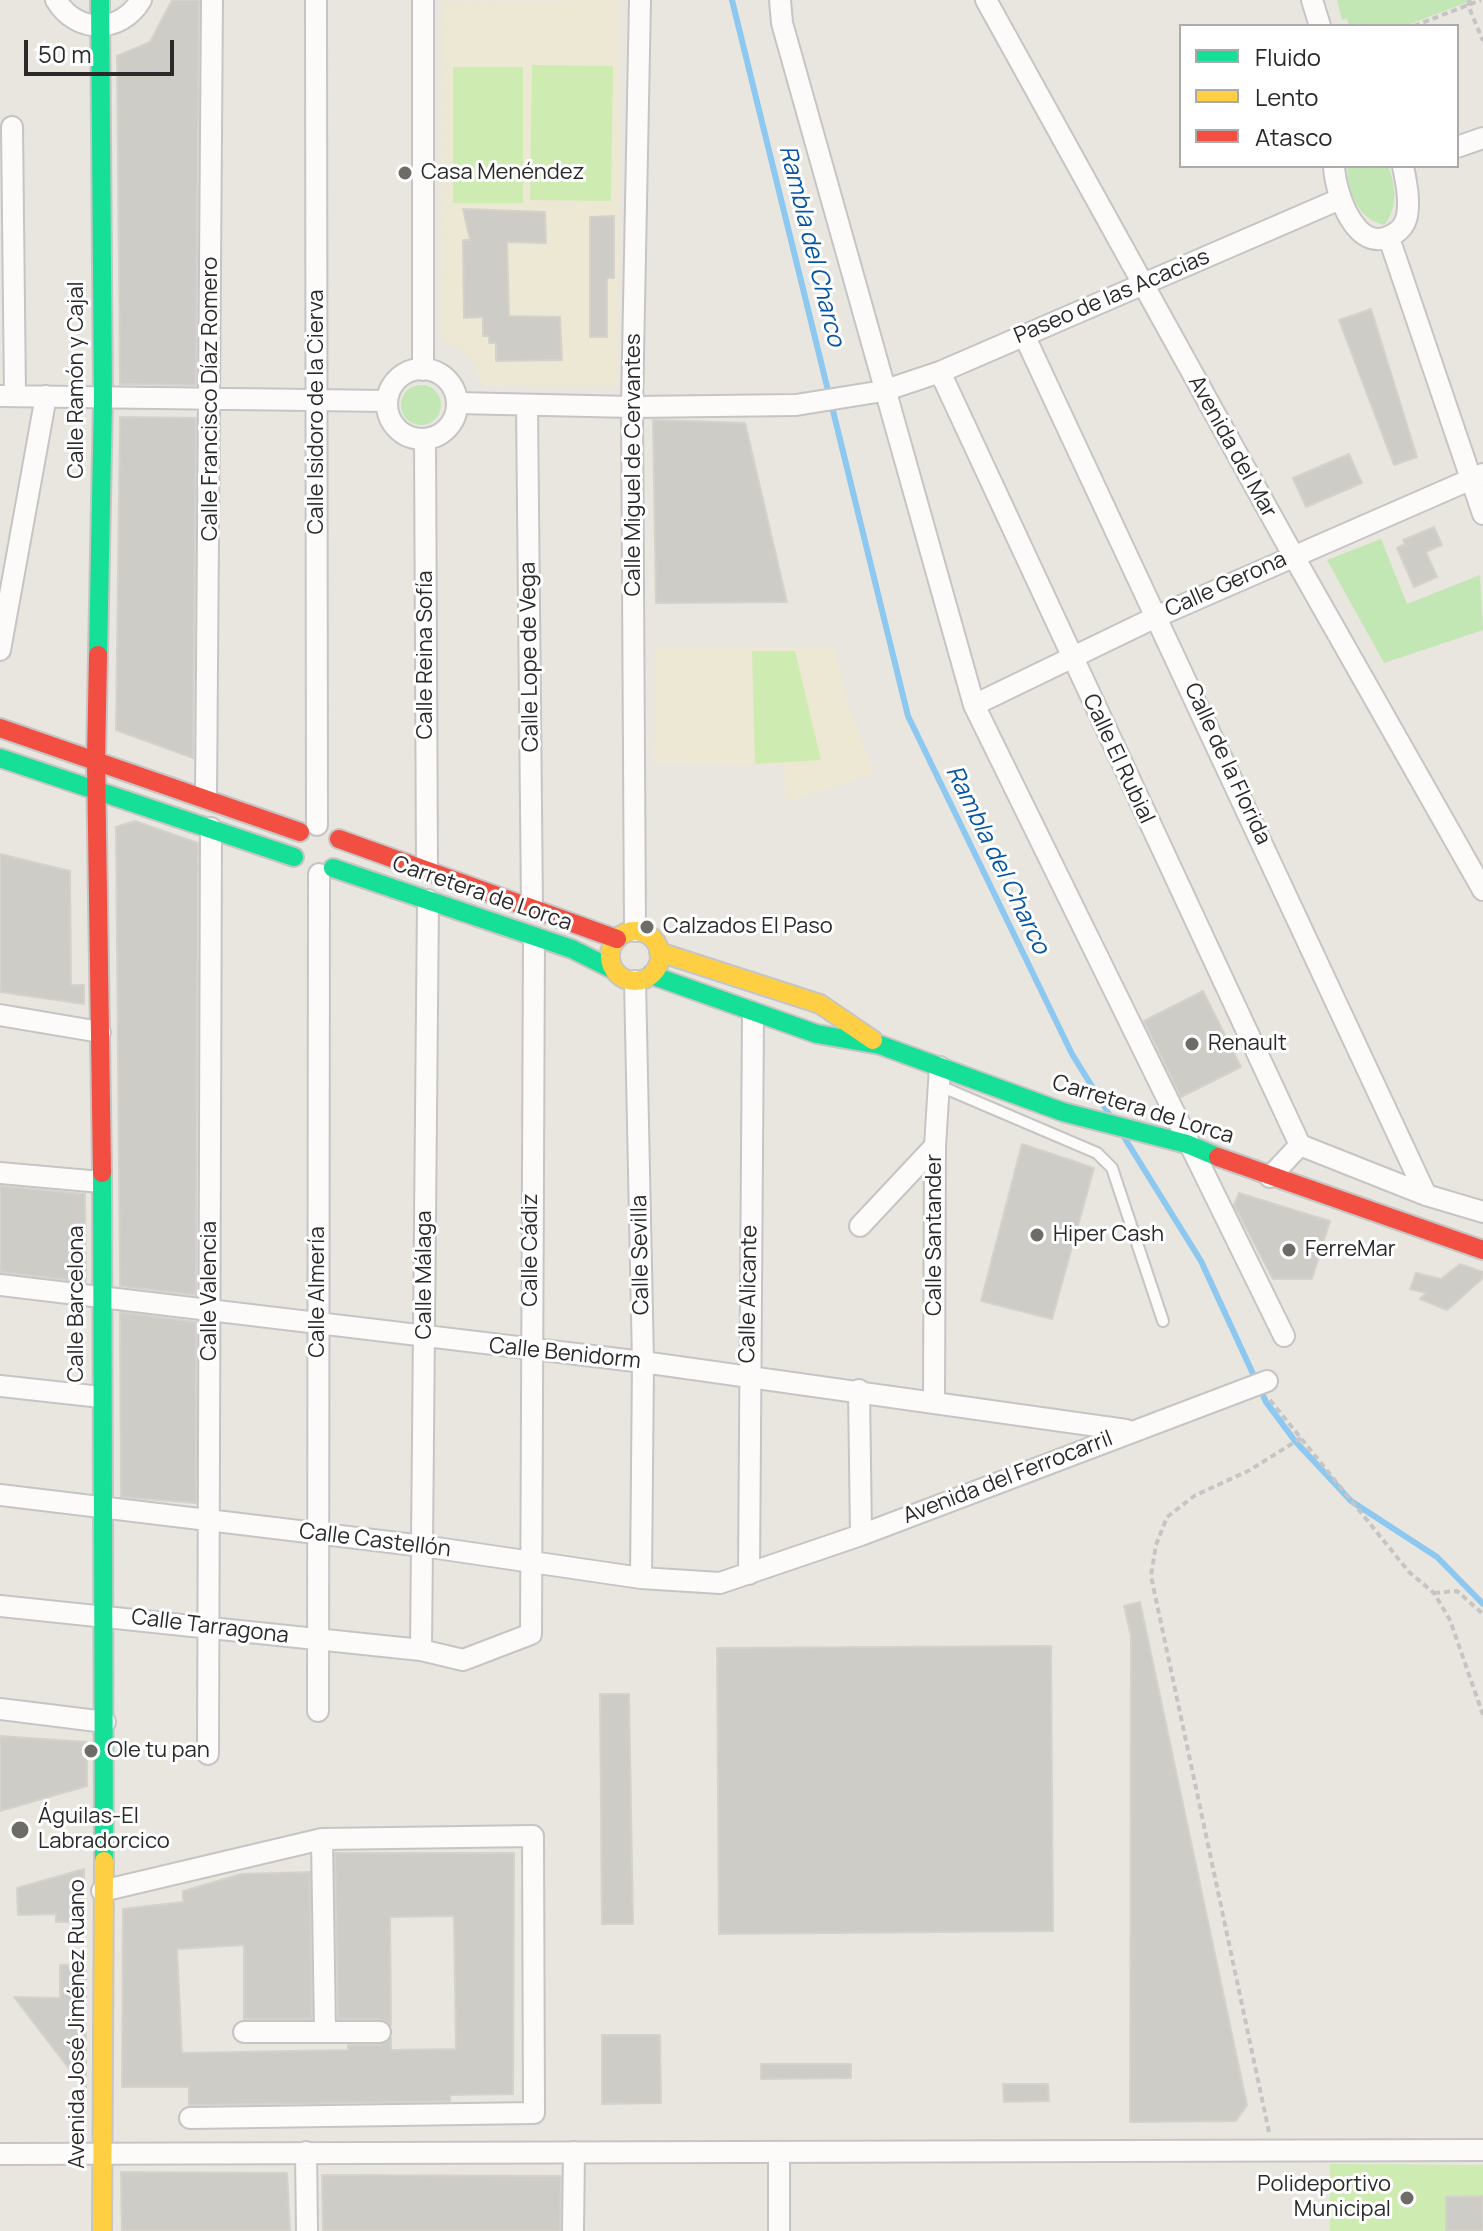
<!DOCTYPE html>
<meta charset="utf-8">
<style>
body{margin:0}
#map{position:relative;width:1483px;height:2231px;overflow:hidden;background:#e9e6df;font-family:Manrope,sans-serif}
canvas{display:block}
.legend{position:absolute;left:1179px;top:24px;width:280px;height:144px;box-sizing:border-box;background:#fff;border:2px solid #aaa;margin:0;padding:10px 14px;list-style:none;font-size:24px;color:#2a2a2a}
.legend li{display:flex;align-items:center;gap:16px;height:40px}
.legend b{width:40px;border:2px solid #aaa}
.scale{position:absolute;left:24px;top:40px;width:150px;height:36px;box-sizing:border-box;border:4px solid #2a2a2a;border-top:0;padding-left:10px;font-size:24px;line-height:28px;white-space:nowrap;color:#2a2a2a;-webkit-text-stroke:6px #fff;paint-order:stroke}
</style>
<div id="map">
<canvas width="1483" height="2231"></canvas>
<ul class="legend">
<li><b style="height:10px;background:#16e098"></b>Fluido</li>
<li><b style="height:10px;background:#ffcf43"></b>Lento</li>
<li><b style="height:10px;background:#f24e42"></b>Atasco</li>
</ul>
<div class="scale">50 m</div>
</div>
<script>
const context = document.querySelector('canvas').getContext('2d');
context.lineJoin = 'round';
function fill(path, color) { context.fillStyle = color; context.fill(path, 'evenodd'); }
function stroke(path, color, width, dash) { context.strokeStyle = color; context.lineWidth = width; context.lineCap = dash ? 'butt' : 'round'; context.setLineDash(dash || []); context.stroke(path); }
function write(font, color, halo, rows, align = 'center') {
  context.font = font + ' Manrope,sans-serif'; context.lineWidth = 6; context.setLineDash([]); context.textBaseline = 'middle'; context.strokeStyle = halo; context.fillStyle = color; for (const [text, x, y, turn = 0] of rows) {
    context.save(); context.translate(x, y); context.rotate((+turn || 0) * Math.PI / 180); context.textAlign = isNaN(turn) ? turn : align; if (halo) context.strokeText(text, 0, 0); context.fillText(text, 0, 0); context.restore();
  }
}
fill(new Path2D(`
 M 620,0 L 618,386 L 484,386 L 474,364 L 463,351 L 441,341 L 442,2 Z
 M 655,648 L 834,648 L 849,706 L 874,774 L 786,802 L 784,765 L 654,764 Z`), '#ede8d3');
fill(new Path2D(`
 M 1337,0 L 1473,0 L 1405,26 L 1349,26 L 1347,18 L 1342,20 Z
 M 1347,166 L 1388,166 C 1396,185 1398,209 1384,225 C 1357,219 1348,191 1347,166 Z
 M401 405a20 20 0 1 1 40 0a20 20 0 1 1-40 0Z
 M 1381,539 L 1407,604 L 1480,575 L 1483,630 L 1384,663 L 1327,560 Z`), '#c2e7b5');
fill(new Path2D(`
 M 532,65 L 613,66 L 611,201 L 530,200 Z
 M 453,67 L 523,67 L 523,203 L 453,203 Z
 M 752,651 L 795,651 L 821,760 L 755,764 Z
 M 1330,2164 L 1483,2165 L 1483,2231 L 1330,2231 Z`), '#ceecb2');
stroke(new Path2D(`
 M 732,0 L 908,716 L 1072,1054 L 1109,1114
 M 1124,1137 L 1201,1261 L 1266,1402 L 1295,1441 L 1351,1501 L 1437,1557 L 1483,1604`), '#8dc8f0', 6);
const building = new Path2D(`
 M 172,0 L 199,0 L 196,385 L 120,384 L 117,56 L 150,42 Z
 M 463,209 L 545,212 L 546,243 L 507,242 L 509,316 L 560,317 L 562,360 L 496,361 L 496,343 L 489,343 L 489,336 L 483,336 L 483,317 L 464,318 L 463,240 L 470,240 Z
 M 614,216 L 614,278 L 607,278 L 607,337 L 590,337 L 590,217 Z
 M 1371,309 L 1417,457 L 1394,465 L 1339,320 Z
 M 120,417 L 196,418 L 193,758 L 116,730 Z
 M 653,420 L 745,423 L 787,602 L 656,603 Z
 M 1349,454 L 1362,483 L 1306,507 L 1293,478 Z
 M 1434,527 L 1442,545 L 1426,552 L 1437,577 L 1414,587 L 1397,548 L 1405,544 L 1403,540 Z
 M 135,821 L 198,843 L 196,1295 L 120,1286 L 116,827 Z
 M 0,854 L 70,871 L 71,985 L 84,985 L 84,1004 L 0,992 Z
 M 1203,991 L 1241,1067 L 1181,1097 L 1144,1021 Z
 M 1022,1144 L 1094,1168 L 1052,1319 L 981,1301 Z
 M 0,1186 L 85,1194 L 86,1282 L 0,1272 Z
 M 1239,1193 L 1330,1221 L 1312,1279 L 1273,1279 L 1234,1205 Z
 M 1460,1264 L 1483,1272 L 1483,1278 L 1447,1310 L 1420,1299 L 1426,1293 L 1410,1289 L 1416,1273 L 1441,1279 Z
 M 120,1312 L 196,1322 L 196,1503 L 121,1497 Z
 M 1140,1602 L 1247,2105 L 1236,2121 L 1130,2122 L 1131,1636 L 1124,1606 Z
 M 1051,1646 L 1053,1931 L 719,1934 L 717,1648 Z
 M 600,1694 L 629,1694 L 633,1924 L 602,1924 Z
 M 0,1736 L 87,1742 L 87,1786 L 0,1811 Z
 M 335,1853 L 514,1853 L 513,2094 L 450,2095 L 450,2101 L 189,2105 L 189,2087 L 122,2087 L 123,1909 L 183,1902 L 183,1891 L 242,1874 L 310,1872 L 312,2019 L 244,2019 L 244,1945 L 177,1949 L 182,2053 L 348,2050 L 348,2045 L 381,2045 L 391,2038 L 391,2050 L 456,2049 L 454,1916 L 390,1917 L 391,2025 L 380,2019 L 338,2019 Z
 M 84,1869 L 84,1916 L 74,1916 L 74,1922 L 56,1922 L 56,1914 L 18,1915 L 17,1888 Z
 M 60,1965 L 86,1965 L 86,2091 L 14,1997 L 60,1998 Z
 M 602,2035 L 660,2035 L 661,2103 L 602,2104 Z
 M 761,2064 L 851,2064 L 851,2078 L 761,2079 Z
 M 1003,2084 L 1048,2084 L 1049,2101 L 1004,2102 Z
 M 121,2172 L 287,2173 L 290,2231 L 122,2231 Z
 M 322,2175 L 561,2176 L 560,2231 L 323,2231 Z
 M 1483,2196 L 1483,2231 L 1446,2231 L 1446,2197 Z`);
fill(building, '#cdccc6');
stroke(building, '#d4d2cb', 2);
const lane = new Path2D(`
 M 940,1086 L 1097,1153 L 1112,1168 L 1163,1321`);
const street = new Path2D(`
 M 56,0 C 76,34 121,34 141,0
 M 316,0 L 317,825
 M 780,0 L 782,23 L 974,705 L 1284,1336
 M 986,0 L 1293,555 L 1483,890
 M 1312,0 L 1320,26
 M 12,127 L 15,395
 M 1457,147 L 1483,138
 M 1334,166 C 1335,192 1356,256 1392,235 C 1400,231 1405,225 1407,216 C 1410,200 1406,181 1403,166
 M 1389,238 L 1483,514
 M 1024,335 L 1426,1195
 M387 404a35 35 0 1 1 70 0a35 35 0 1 1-70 0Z
 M 423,370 L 423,0
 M 940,372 L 1300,1145
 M 0,396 L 387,401
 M 457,403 L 632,407 L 796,405 L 883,391 L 940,372 L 1340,199
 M 527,405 L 532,908
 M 425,439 L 427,871
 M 0,650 L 46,396
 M 974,705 L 1158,616 L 1483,474
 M 206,798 L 212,0
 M 635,931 L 632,407 L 640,0
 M 635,981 L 643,1362 L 641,1578
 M 0,1015 L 100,1032
 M 1300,1145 L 1426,1195 L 1483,1212
 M 0,1173 L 101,1182
 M 1270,1177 L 1300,1145
 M 860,1226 L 935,1146
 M 0,1285 L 643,1362 L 1126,1430
 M 0,1386 L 101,1397
 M 859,1390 L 861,1535
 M 934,1402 L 935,1146 L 940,1067
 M 0,1495 L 423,1546 L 641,1578 L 720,1583 L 861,1535 L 1267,1381
 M 749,1574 L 753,1014
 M 0,1606 L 421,1650 L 463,1660 L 531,1634 L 534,939
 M 421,1650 L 428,900
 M 0,1709 L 105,1722
 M 318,1711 L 319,874
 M 208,1754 L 211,828
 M 102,1891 L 322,1839 L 325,2031
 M 244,2032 L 380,2032
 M 190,2118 L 534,2113 L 533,1836 L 322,1839
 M 306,2152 L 307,2231
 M 779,2152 L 779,2231
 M 0,2154 L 1483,2150
 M 573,2231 L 574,2152`);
const fast = new Path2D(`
 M 98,655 L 103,399 L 100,0
 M 0,758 L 294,857
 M 333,868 L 572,949 L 614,970
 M 651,975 L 817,1034 L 880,1045 L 1063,1112 L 1187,1144 L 1218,1157
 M 102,1173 L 104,1861`);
const slow = new Path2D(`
 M610 956a25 25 0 1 1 50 0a25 25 0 1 1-50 0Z
 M 659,952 L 820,1004 L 873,1040
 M 102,2231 L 104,1861`);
const jam = new Path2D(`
 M 98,655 L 96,760 L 102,1173
 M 0,728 L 300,832
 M 339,839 L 617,939
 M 1218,1157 L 1483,1250`);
stroke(lane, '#c6c5c5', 14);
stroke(street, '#c6c5c5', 24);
stroke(fast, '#c6c5c5', 22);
stroke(slow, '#c6c5c5', 22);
stroke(jam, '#c6c5c5', 22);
stroke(new Path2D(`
 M 1470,0 L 1468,5 L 1483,41
 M 1414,26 L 1481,0
 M 1270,1400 L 1409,1572 L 1434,1593 L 1450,1620 L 1483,1715
 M 1434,1593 L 1457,1591 L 1483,1614
 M 1269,2132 L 1151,1576 L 1156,1545 L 1167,1517 L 1194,1496 L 1250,1470 L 1301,1438`), '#c6c5c5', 4, [6, 4]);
stroke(lane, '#fcfbfa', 10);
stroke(street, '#fcfbfa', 20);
stroke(fast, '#16e098', 18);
stroke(slow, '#ffcf43', 18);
stroke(jam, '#f24e42', 18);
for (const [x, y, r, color] of [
 [405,173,8,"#6d6c69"],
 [647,927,8,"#6d6c69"],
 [1192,1044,8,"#6d6c69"],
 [1037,1235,8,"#6d6c69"],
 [1289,1250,8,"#6d6c69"],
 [91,1751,8,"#6d6c69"],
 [20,1830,10,"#6d6c69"],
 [1407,2198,8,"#6d6c69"]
]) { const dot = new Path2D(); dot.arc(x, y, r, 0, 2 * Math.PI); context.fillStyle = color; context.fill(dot); stroke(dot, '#fff', 3); }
write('22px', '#2a2a2a', '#fff', [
 ["Casa Menéndez",421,173],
 ["Calzados El Paso",663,927],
 ["Renault",1208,1044],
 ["Hiper Cash",1053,1235],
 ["FerreMar",1305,1250],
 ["Ole tu pan",107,1751],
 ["Águilas-El",38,1817],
 ["Labradorcico",38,1842],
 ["Polideportivo",1391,2185,"right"],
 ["Municipal",1391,2210,"right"]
], 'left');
write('22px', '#2a2a2a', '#fff', [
 ["Paseo de las Acacias",1112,297,-23],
 ["Calle Ramón y Cajal",77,380,-90],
 ["Calle Francisco Díaz Romero",211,399,-90],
 ["Calle Isidoro de la Cierva",317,412,-90],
 ["Avenida del Mar",1232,447,61],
 ["Calle Miguel de Cervantes",634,465,-90],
 ["Calle Gerona",1226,585,-24],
 ["Calle Reina Sofía",426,655,-90],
 ["Calle Lope de Vega",530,657,-91],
 ["Calle El Rubial",1118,759,65],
 ["Calle de la Florida",1227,764,65],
 ["Carretera de Lorca",482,894,19],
 ["Carretera de Lorca",1143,1110,17],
 ["Calle Santander",935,1235,-90],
 ["Calle Cádiz",531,1250,-90],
 ["Calle Sevilla",641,1255,-91],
 ["Calle Málaga",425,1275,-90],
 ["Calle Valencia",210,1291,-90],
 ["Calle Almería",318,1292,-90],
 ["Calle Alicante",749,1294,-89],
 ["Calle Barcelona",77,1304,-90],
 ["Calle Benidorm",565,1354,6],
 ["Avenida del Ferrocarril",1008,1478,-21],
 ["Calle Castellón",375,1541,7],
 ["Calle Tarragona",210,1627,7],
 ["Avenida José Jiménez Ruano",78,2024,-90]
]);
write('italic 24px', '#0455a4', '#fff', [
 ["Rambla del Charco",811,246,76],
 ["Rambla del Charco",997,860,64]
]);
</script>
